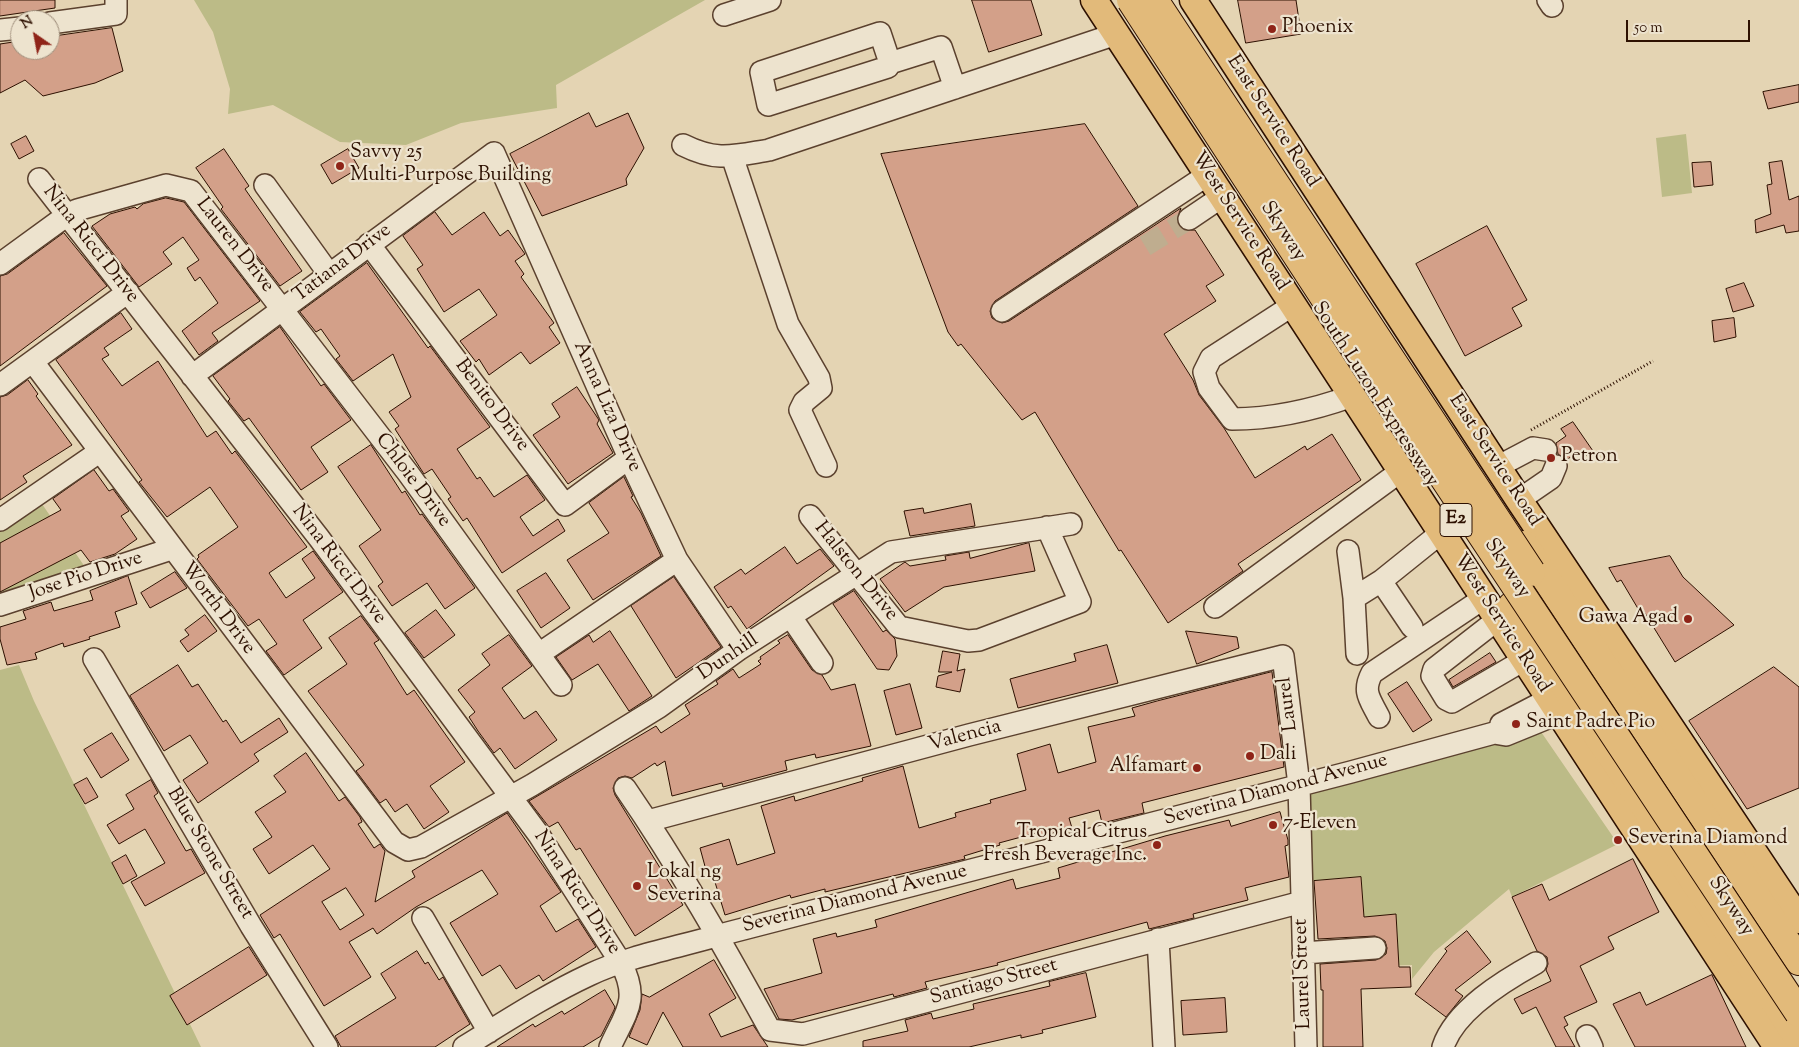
<!DOCTYPE html>
<style>
body{margin:0}
#map{position:relative;width:1799px;height:1047px;overflow:hidden;background:#e4d4b3;font-family:"Sorts Mill Goudy",serif}
canvas{display:block}
.north{position:absolute;left:10px;top:10px;width:50px;height:50px;box-sizing:border-box;background:#ede3ce;border:1px solid #a08f7c;border-radius:50%;rotate:327deg;font-size:14px;font-weight:700;line-height:20px;text-align:center;color:#2d1001}
.north::after{content:'';display:block;margin:auto;width:18px;height:22px;background:#8f2418;clip-path:polygon(50% 0,100% 100%,50% 72%,0 100%)}
.scale{position:absolute;left:1626px;top:20px;width:124px;height:22px;box-sizing:border-box;border:2px solid #2d1001;border-top:0;padding-left:6px;font-size:15px;line-height:18px;white-space:nowrap;color:#2d1001;-webkit-text-stroke:4px #ede3ce;paint-order:stroke}
</style>
<div id="map">
<canvas width="1799" height="1047"></canvas>
<div class="north">N</div>
<div class="scale">50 m</div>
</div>
<script>
const context = document.querySelector('canvas').getContext('2d');
context.lineJoin = 'round';
function fill(path, color) { context.fillStyle = color; context.fill(path, 'evenodd'); }
function stroke(path, color, width, dash) { context.strokeStyle = color; context.lineWidth = width; context.lineCap = dash ? 'butt' : 'round'; context.setLineDash(dash || []); context.stroke(path); }
function write(font, color, halo, rows, align = 'center') {
  context.font = font + ' "Sorts Mill Goudy",serif'; context.lineWidth = 4.5; context.setLineDash([]); context.textBaseline = 'middle'; context.strokeStyle = halo; context.fillStyle = color; for (const [text, x, y, turn = 0] of rows) {
    context.save(); context.translate(x, y); context.rotate((+turn || 0) * Math.PI / 180); context.textAlign = isNaN(turn) ? turn : align; if (halo) context.strokeText(text, 0, 0); context.fillText(text, 0, 0); context.restore();
  }
}
fill(new Path2D(`
 M 194,0 L 705,0 L 556,85 L 557,108 L 461,123 L 406,145 L 340,142 L 273,105 L 228,114 L 230,89 L 213,32 Z
 M 1686,134 L 1692,193 L 1662,197 L 1656,138 Z
 M 40,501 L 87,570 L 0,596 L 0,527 Z
 M 19,665 L 34,701 L 201,1047 L 0,1047 L 0,670 Z
 M 1537,726 L 1618,844 L 1512,897 L 1509,889 L 1434,952 L 1412,979 L 1412,965 L 1377,966 L 1377,947 L 1398,945 L 1396,914 L 1362,917 L 1361,877 L 1313,881 L 1308,876 L 1309,791 Z`), '#bcbb87');
const building = new Path2D(`
 M 0,0 L 55,0 L 55,8 L 0,16 Z
 M 972,0 L 1031,0 L 1042,35 L 989,52 Z
 M 1238,0 L 1296,0 L 1301,34 L 1246,43 Z
 M 112,28 L 123,71 L 95,83 L 43,96 L 25,80 L 0,93 L 0,44 L 20,41 L 20,50 L 50,50 L 50,37 Z
 M 1799,85 L 1799,102 L 1768,109 L 1763,92 Z
 M 589,113 L 596,127 L 628,113 L 644,148 L 626,179 L 627,185 L 542,216 L 510,154 Z
 M 1085,124 L 1138,206 L 995,301 L 990,311 L 992,318 L 1002,323 L 1009,321 L 1181,208 L 1177,219 L 1178,226 L 1184,230 L 1195,230 L 1224,275 L 1206,286 L 1216,301 L 1164,334 L 1193,380 L 1199,395 L 1224,428 L 1255,478 L 1305,446 L 1307,450 L 1332,434 L 1361,480 L 1238,564 L 1243,571 L 1168,623 L 1121,550 L 1119,551 L 1035,412 L 1022,420 L 961,344 L 958,346 L 948,332 L 881,154 Z
 M 26,136 L 34,151 L 19,159 L 11,144 Z
 M 224,149 L 249,186 L 245,189 L 302,271 L 280,286 L 221,209 L 223,207 L 196,168 Z
 M 348,149 L 359,168 L 332,184 L 321,165 Z
 M 1782,161 L 1789,200 L 1799,196 L 1799,231 L 1786,233 L 1784,225 L 1756,233 L 1755,220 L 1771,214 L 1767,185 L 1772,184 L 1769,163 Z
 M 1711,162 L 1713,185 L 1694,187 L 1692,163 Z
 M 166,198 L 184,202 L 260,301 L 212,333 L 218,341 L 199,355 L 182,331 L 218,303 L 200,277 L 195,281 L 187,268 L 199,260 L 183,237 L 163,252 L 172,264 L 139,287 L 92,226 L 110,214 L 135,207 L 137,209 L 143,204 Z
 M 435,212 L 452,235 L 484,212 L 500,236 L 508,230 L 525,254 L 515,261 L 524,274 L 521,277 L 554,323 L 549,327 L 560,343 L 530,364 L 521,352 L 489,375 L 479,359 L 476,362 L 460,341 L 497,315 L 479,289 L 444,312 L 417,269 L 423,265 L 403,236 Z
 M 1487,226 L 1527,300 L 1512,308 L 1522,326 L 1465,356 L 1416,264 Z
 M 64,233 L 107,286 L 0,366 L 0,276 L 7,274 Z
 M 367,263 L 428,348 L 430,346 L 490,427 L 457,449 L 477,479 L 480,477 L 494,497 L 527,475 L 545,500 L 520,517 L 533,536 L 558,519 L 565,531 L 502,573 L 467,518 L 463,521 L 448,499 L 451,497 L 432,469 L 424,474 L 395,429 L 399,426 L 389,412 L 411,397 L 393,354 L 353,381 L 336,359 L 340,356 L 321,329 L 316,332 L 300,312 Z
 M 1744,283 L 1754,306 L 1733,312 L 1726,289 Z
 M 121,313 L 132,329 L 104,348 L 109,355 L 102,359 L 122,386 L 158,361 L 207,437 L 216,431 L 232,454 L 235,451 L 307,547 L 269,573 L 286,598 L 315,578 L 302,559 L 313,551 L 343,592 L 303,620 L 322,648 L 284,675 L 266,651 L 277,644 L 259,619 L 248,626 L 197,559 L 199,557 L 198,555 L 238,527 L 210,487 L 167,517 L 139,482 L 142,480 L 56,360 Z
 M 1734,318 L 1736,337 L 1714,342 L 1712,321 Z
 M 280,327 L 321,386 L 324,384 L 351,420 L 311,447 L 328,472 L 301,490 L 249,418 L 244,421 L 228,401 L 230,399 L 213,376 Z
 M 28,380 L 38,394 L 36,396 L 72,445 L 23,476 L 27,482 L 0,500 L 0,397 L 7,395 Z
 M 577,387 L 599,420 L 597,424 L 613,453 L 568,484 L 533,435 L 560,417 L 552,404 Z
 M 1573,422 L 1593,451 L 1581,459 L 1577,453 L 1566,460 L 1558,454 L 1556,443 L 1566,436 L 1561,429 Z
 M 371,445 L 402,493 L 405,491 L 420,515 L 422,514 L 475,588 L 445,609 L 427,583 L 392,606 L 378,586 L 383,582 L 359,546 L 381,530 L 338,467 Z
 M 94,470 L 109,491 L 113,489 L 129,511 L 121,516 L 137,539 L 115,554 L 90,562 L 81,550 L 0,592 L 0,543 L 61,510 L 53,499 Z
 M 624,477 L 633,496 L 631,497 L 641,513 L 661,556 L 593,600 L 567,560 L 609,533 L 589,503 Z
 M 971,504 L 975,526 L 910,536 L 904,511 L 923,508 L 924,513 Z
 M 1029,543 L 1035,571 L 944,587 L 905,612 L 880,579 L 905,562 L 910,566 L 946,560 L 945,556 L 969,552 L 970,558 Z
 M 785,547 L 797,564 L 820,549 L 834,566 L 747,629 L 731,606 L 728,608 L 714,587 L 741,569 L 745,574 Z
 M 1670,556 L 1683,577 L 1734,625 L 1675,662 L 1643,610 L 1640,612 L 1621,580 L 1617,582 L 1609,568 Z
 M 175,572 L 187,588 L 150,608 L 141,593 Z
 M 546,573 L 570,608 L 541,628 L 517,591 Z
 M 128,576 L 137,604 L 115,612 L 120,627 L 89,637 L 90,639 L 64,647 L 63,643 L 35,653 L 37,659 L 7,665 L 0,639 L 0,627 L 26,619 L 23,611 L 51,602 L 54,611 L 93,600 L 90,591 Z
 M 674,577 L 721,647 L 676,678 L 631,606 Z
 M 854,591 L 883,632 L 886,630 L 895,639 L 897,656 L 889,670 L 877,669 L 833,604 Z
 M 436,610 L 455,635 L 424,658 L 405,633 Z
 M 205,615 L 217,631 L 188,652 L 180,641 L 189,635 L 185,630 Z
 M 361,616 L 379,640 L 374,643 L 407,695 L 414,690 L 465,762 L 430,786 L 449,812 L 424,829 L 407,804 L 395,812 L 386,799 L 380,803 L 356,771 L 364,765 L 308,691 L 347,664 L 329,638 Z
 M 610,631 L 652,696 L 629,711 L 598,664 L 572,680 L 556,657 L 589,635 L 593,642 Z
 M 1186,631 L 1237,637 L 1239,648 L 1197,664 Z
 M 509,635 L 532,666 L 502,688 L 524,719 L 536,711 L 557,740 L 515,769 L 500,748 L 494,753 L 478,731 L 469,717 L 475,712 L 458,690 L 490,665 L 482,654 Z
 M 788,635 L 812,670 L 822,675 L 831,690 L 855,684 L 871,746 L 816,758 L 815,754 L 785,761 L 787,770 L 723,787 L 722,783 L 672,796 L 665,761 L 657,766 L 655,763 L 632,778 L 625,776 L 618,778 L 613,788 L 615,795 L 683,905 L 635,936 L 580,848 L 576,850 L 558,822 L 549,827 L 529,801 L 656,726 L 661,733 L 690,714 L 685,705 L 718,684 L 716,681 L 733,669 L 739,678 L 761,664 L 758,661 L 761,659 L 760,657 L 780,643 L 778,641 Z
 M 1107,645 L 1118,683 L 1018,708 L 1010,679 L 1076,661 L 1074,654 Z
 M 943,651 L 960,654 L 957,671 L 965,669 L 960,692 L 936,687 L 938,676 L 952,672 L 939,672 Z
 M 1490,653 L 1496,662 L 1453,687 L 1449,680 Z
 M 178,665 L 192,687 L 198,684 L 223,722 L 226,720 L 241,743 L 279,718 L 288,732 L 254,754 L 259,761 L 198,803 L 183,780 L 208,763 L 190,735 L 164,751 L 130,696 Z
 M 1774,667 L 1799,687 L 1799,788 L 1747,809 L 1689,721 Z
 M 1272,672 L 1284,767 L 1142,803 L 1144,813 L 1102,823 L 1099,810 L 1069,818 L 1072,828 L 1037,837 L 1036,833 L 999,843 L 1000,845 L 964,856 L 965,859 L 825,892 L 825,889 L 791,898 L 790,895 L 725,915 L 711,869 L 706,870 L 700,848 L 729,839 L 737,865 L 775,853 L 761,806 L 794,796 L 795,801 L 863,781 L 862,778 L 903,766 L 919,828 L 956,817 L 955,813 L 991,803 L 990,800 L 1026,790 L 1017,754 L 1050,744 L 1058,773 L 1096,762 L 1088,727 L 1135,716 L 1132,708 L 1157,701 Z
 M 1407,682 L 1432,720 L 1413,732 L 1388,694 Z
 M 910,684 L 922,728 L 896,735 L 884,691 Z
 M 112,733 L 129,760 L 101,778 L 84,750 Z
 M 306,753 L 339,801 L 345,797 L 360,817 L 362,822 L 358,824 L 374,848 L 380,844 L 385,851 L 375,902 L 415,877 L 412,871 L 507,813 L 561,892 L 540,906 L 556,932 L 578,919 L 596,947 L 543,981 L 539,975 L 516,989 L 500,965 L 482,976 L 450,923 L 498,894 L 482,870 L 416,907 L 377,934 L 373,928 L 349,942 L 371,977 L 324,1006 L 280,934 L 274,938 L 260,915 L 330,869 L 313,845 L 269,874 L 253,849 L 272,837 L 255,812 L 286,792 L 274,776 ZM 346,888 L 364,915 L 340,930 L 322,902 Z
 M 87,778 L 98,797 L 85,804 L 74,785 Z
 M 151,780 L 158,793 L 154,796 L 186,851 L 191,849 L 205,873 L 145,906 L 131,882 L 165,863 L 145,829 L 119,844 L 107,825 L 134,809 L 126,795 Z
 M 1280,812 L 1288,840 L 1288,845 L 1285,846 L 1289,877 L 1245,888 L 1248,900 L 1193,914 L 1194,918 L 1149,929 L 1147,922 L 997,963 L 998,965 L 925,982 L 927,988 L 894,997 L 893,994 L 792,1020 L 779,1019 L 764,989 L 822,973 L 813,939 L 836,933 L 837,937 L 877,927 L 875,920 L 1013,879 L 1016,889 L 1060,878 L 1058,868 L 1165,836 L 1229,820 L 1231,826 Z
 M 126,855 L 137,876 L 123,884 L 112,863 Z
 M 1633,859 L 1659,912 L 1608,937 L 1614,949 L 1580,966 L 1597,1002 L 1564,1017 L 1568,1025 L 1564,1027 L 1575,1047 L 1556,1047 L 1536,1007 L 1522,1014 L 1514,999 L 1551,981 L 1546,970 L 1548,964 L 1547,957 L 1537,951 L 1512,897 L 1542,884 L 1549,900 Z
 M 1361,877 L 1364,917 L 1396,914 L 1399,967 L 1410,967 L 1411,987 L 1361,989 L 1363,1047 L 1323,1047 L 1323,990 L 1321,990 L 1320,964 L 1376,960 L 1386,954 L 1387,948 L 1385,941 L 1375,936 L 1318,939 L 1314,881 Z
 M 1467,931 L 1491,962 L 1455,990 L 1463,996 L 1446,1017 L 1415,994 L 1447,951 L 1445,949 Z
 M 249,947 L 267,975 L 187,1025 L 170,996 Z
 M 417,951 L 425,964 L 428,962 L 439,980 L 443,977 L 470,1024 L 435,1047 L 341,1047 L 335,1036 L 396,998 L 381,974 Z
 M 714,960 L 736,998 L 709,1014 L 721,1037 L 753,1025 L 768,1047 L 683,1047 L 663,1012 L 647,1045 L 629,1037 L 640,1010 L 642,994 L 649,997 Z
 M 1086,973 L 1096,1017 L 1042,1030 L 1043,1033 L 1021,1038 L 1021,1035 L 969,1047 L 863,1047 L 863,1041 L 908,1031 L 905,1020 L 931,1013 L 933,1019 L 974,1009 L 973,1004 L 1050,986 L 1049,982 Z
 M 1712,975 L 1746,1047 L 1635,1047 L 1613,1004 L 1640,992 L 1646,1005 Z
 M 605,990 L 615,1007 L 614,1010 L 601,1036 L 583,1047 L 497,1047 L 533,1024 L 535,1027 L 562,1011 L 564,1014 Z
 M 1225,998 L 1227,1032 L 1183,1035 L 1181,1001 Z`);
fill(building, '#d3a089');
stroke(building, '#2d1001', 1);
stroke(new Path2D(`
 M 1145,246 L 1189,219`), '#bfad8f', 21, [21, 11]);
const minor = new Path2D(`
 M 1548,0 L 1552,6
 M 724,15 L 770,0
 M 50,23 L 116,14 L 116,0
 M 0,30 L 20,28
 M 890,63 L 880,33 L 761,72 L 768,105 L 888,67 L 890,63 L 941,47 L 955,88
 M 683,145 C 717,162 733,156 769,150 L 1116,34
 M 732,156 L 788,324 L 819,378 L 821,388 L 804,402 L 800,410 L 826,466
 M 39,179 L 319,538 L 539,835 L 621,963 C 640,1000 626,1012 610,1047
 M 265,185 L 329,274
 M 1189,219 L 1223,196
 M 369,244 L 565,505 L 629,458
 M 0,264 L 66,216 L 77,210 L 166,185 L 191,191 L 408,473 L 561,685
 M 1293,305 L 1211,358 L 1204,372 L 1209,388 L 1232,419 C 1273,419 1313,410 1352,396
 M 1002,311 L 1209,174
 M 33,362 L 394,842 L 408,850 L 421,847 L 532,785 L 659,707 L 738,650 L 891,552 L 1071,524
 M 192,376 L 494,153 L 629,458 L 677,560 L 738,650
 M 0,385 L 128,292
 M 1497,467 L 1533,448 L 1546,450
 M 1519,500 L 1551,478 L 1556,466
 M 810,516 L 899,627 L 968,641 L 979,640 L 1080,602 L 1047,527
 M 0,520 L 99,452
 M 1348,551 L 1354,598 L 1357,654
 M 1381,581 L 1412,627
 M 1354,598 L 1381,581 L 1442,532
 M 0,605 L 171,549
 M 1215,607 L 1401,471
 M 791,617 L 822,663
 M 1497,620 L 1434,669 L 1432,676 L 1446,699 L 1452,702 L 1524,660
 M 539,654 L 677,560
 M 94,659 L 251,926 L 327,1047
 M 1379,717 C 1370,699 1362,692 1372,673 L 1484,598
 M 1501,724 L 1549,699
 M 625,788 C 678,865 725,948 770,1030 L 803,1034 L 1302,902
 M 648,821 L 969,735 L 1283,656 L 1299,785 L 1306,1047
 M 423,918 L 489,1032
 M 1158,939 L 1164,1047
 M 1303,953 L 1375,948
 M 1587,1036 L 1592,1047
 M 464,1047 C 505,1022 546,995 589,975 C 629,956 675,948 716,936 L 1351,772 L 1494,733 L 1506,735 L 1560,713
 M 1443,1047 C 1455,1010 1505,980 1536,963`);
const major = new Path2D(`
 M 1094,0 L 1777,1047
 M 1193,0 L 1519,500 L 1799,920`);
const highway = new Path2D(`
 M 1524,545 L 1799,961
 M 1512,606 L 1799,1038`);
stroke(minor, '#5b412e', 24);
stroke(major, '#2d1001', 29);
stroke(highway, '#2d1001', 30);
stroke(new Path2D(`
 M 1531,430 L 1653,361`), '#2d1001', 3, [1, 2.5]);
stroke(minor, '#ede3ce', 21);
stroke(major, '#e2ba7a', 26);
stroke(highway, '#e2ba7a', 28);
const highwayBridge = new Path2D(`
 M 1131,0 L 1330,306 L 1799,1013
 M 1154,0 L 1531,572`);
stroke(highwayBridge, '#2d1001', 30, []);
stroke(highwayBridge, '#e2ba7a', 28);
for (const [x, y, r, color] of [
 [1272,29,5,"#8f2418"],
 [340,166,5,"#8f2418"],
 [1551,458,5,"#8f2418"],
 [1688,619,5,"#8f2418"],
 [1516,724,5,"#8f2418"],
 [1250,756,5,"#8f2418"],
 [1197,768,5,"#8f2418"],
 [1273,825,5,"#8f2418"],
 [1618,840,5,"#8f2418"],
 [1157,845,5,"#8f2418"],
 [637,886,5,"#8f2418"]
]) { const dot = new Path2D(); dot.arc(x, y, r, 0, 2 * Math.PI); context.fillStyle = color; context.fill(dot); stroke(dot, '#ede3ce', 2); }
for (const [x, y, w] of [
 [1456,520,32]
]) { const box = new Path2D(); box.roundRect(x - w / 2, y - 16.5, w, 33, 4); context.fillStyle = '#ede3ce'; context.fill(box); stroke(box, '#2d1001', 1); }
write('bold 19px', '#2d1001', null, [
 ["E2",1456,520]
]);
write('20px', '#2d1001', '#ede3ce', [
 ["Phoenix",1282,29],
 ["Savvy 25",350,154],
 ["Multi-Purpose Building",350,177],
 ["Petron",1561,458],
 ["Gawa Agad",1678,619,"right"],
 ["Saint Padre Pio",1526,724],
 ["Dali",1260,756],
 ["Alfamart",1187,768,"right"],
 ["7-Eleven",1283,825],
 ["Tropical Citrus",1147,834,"right"],
 ["Fresh Beverage Inc.",1147,857,"right"],
 ["Severina Diamond",1628,840],
 ["Lokal ng",647,874],
 ["Severina",647,897]
], 'left');
write('20px', '#2d1001', '#ede3ce', [
 ["East Service Road",1272,122,57],
 ["West Service Road",1239,222,57],
 ["Skyway",1282,232,57],
 ["Nina Ricci Drive",90,245,52],
 ["Lauren Drive",234,246,52],
 ["Tatiana Drive",343,264,-37],
 ["South Luzon Expressway",1374,395,57],
 ["Benito Drive",491,406,53],
 ["Anna Liza Drive",606,407,66],
 ["East Service Road",1494,461,57],
 ["Chloie Drive",412,481,53],
 ["Nina Ricci Drive",338,565,53],
 ["Skyway",1506,569,56],
 ["Halston Drive",855,572,51],
 ["Jose Pio Drive",86,577,-18],
 ["Worth Drive",217,609,53],
 ["West Service Road",1501,624,57],
 ["Dunhill",729,658,-34],
 ["Laurel",1289,704,-97],
 ["Valencia",965,737,-15],
 ["Severina Diamond Avenue",1276,791,-15],
 ["Blue Stone Street",209,854,59],
 ["Nina Ricci Drive",576,893,57],
 ["Severina Diamond Avenue",855,900,-14],
 ["Skyway",1730,907,57],
 ["Laurel Street",1304,974,-92],
 ["Santiago Street",994,983,-15]
]);
</script>
